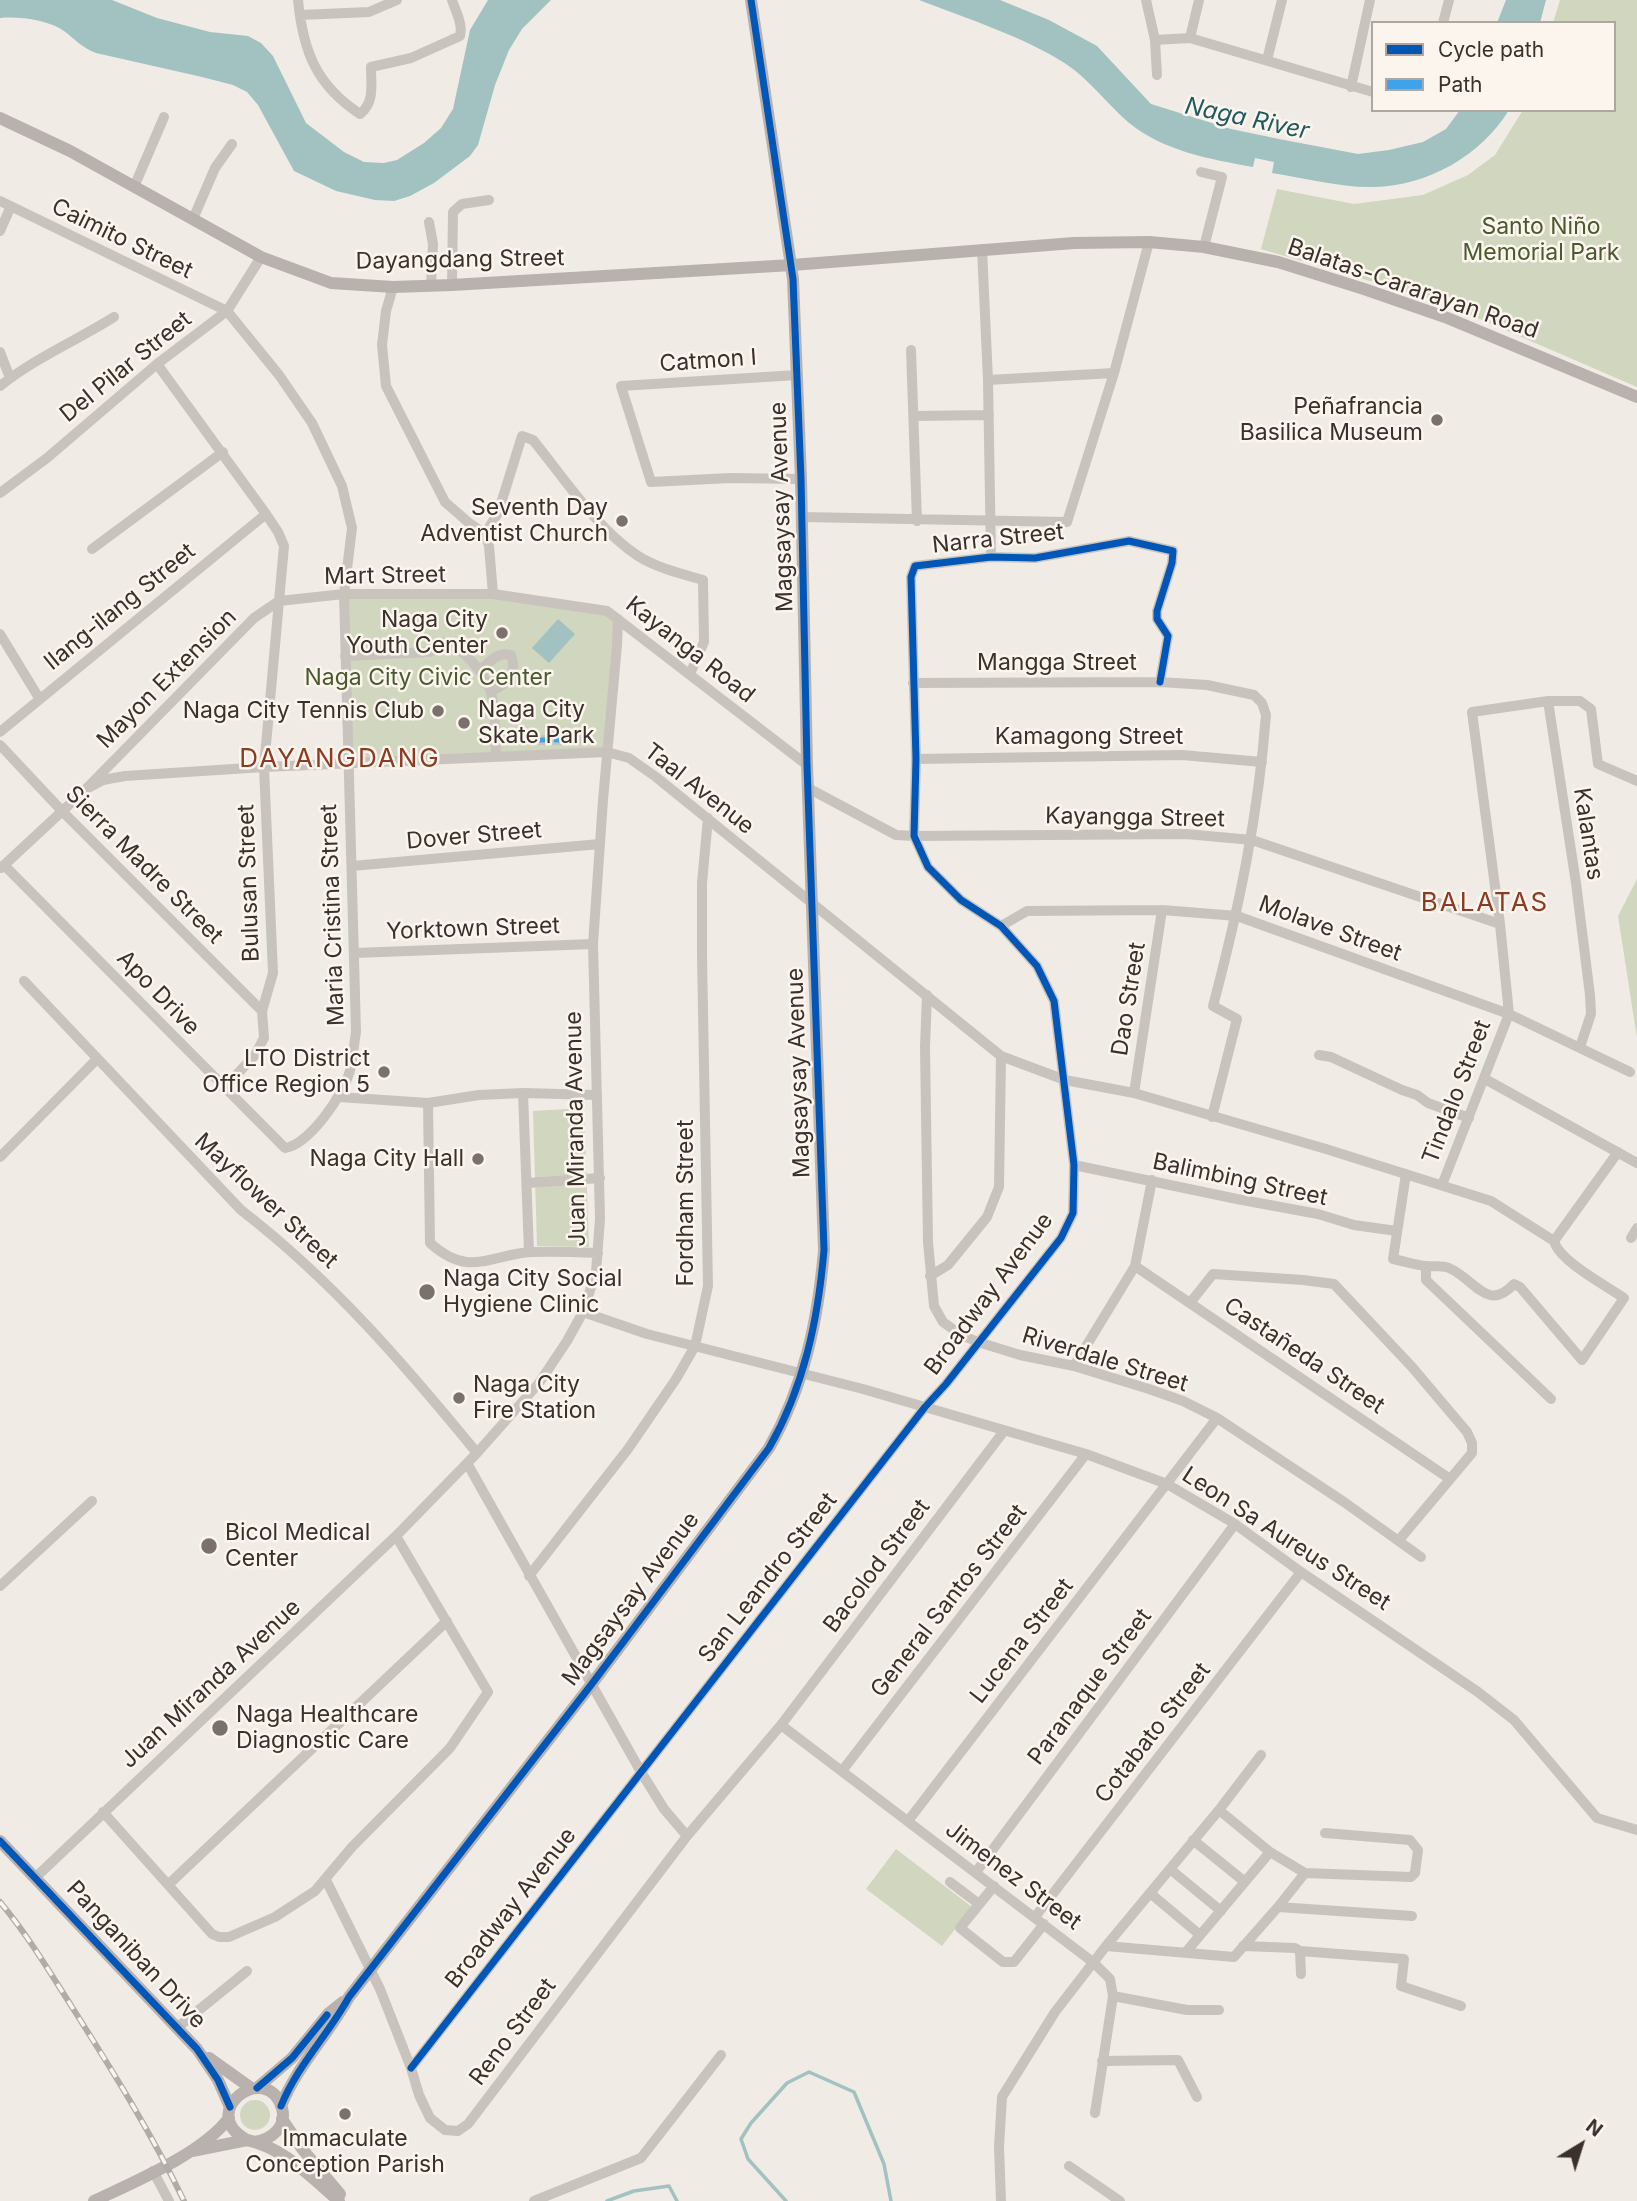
<!DOCTYPE html>
<meta charset="utf-8">
<style>
body{margin:0}
#map{position:relative;width:1637px;height:2201px;overflow:hidden;background:#f0ebe5;font-family:Inter,sans-serif}
canvas{display:block}
.legend{position:absolute;left:1371px;top:21px;width:245px;height:91px;box-sizing:border-box;background:#fbf5ee;border:2px solid #aea6a0;margin:0;padding:9px 12px;list-style:none;font-size:21px;color:#3b302b}
.legend li{display:flex;align-items:center;gap:14px;height:35px}
.legend b{width:35px;border:2px solid #aea6a0}
.north{position:absolute;left:1546px;top:2110px;width:70px;height:70px;-webkit-text-stroke:5px #fbf5ee;paint-order:stroke;rotate:38deg;font-size:19px;font-weight:700;line-height:28px;text-align:center;color:#3b302b}
.north::after{content:'';display:block;margin:auto;width:24px;height:32px;background:#3b302b;clip-path:polygon(50% 0,100% 100%,50% 72%,0 100%)}
</style>
<div id="map">
<canvas width="1637" height="2201"></canvas>
<ul class="legend">
<li><b style="height:9px;background:#0057b8"></b>Cycle path</li>
<li><b style="height:9px;background:#3fa3eb"></b>Path</li>
</ul>
<div class="north">N</div>
</div>
<script>
const context = document.querySelector('canvas').getContext('2d');
context.lineJoin = 'round';
function fill(path, color) { context.fillStyle = color; context.fill(path, 'evenodd'); }
function stroke(path, color, width, dash) { context.strokeStyle = color; context.lineWidth = width; context.lineCap = dash ? 'butt' : 'round'; context.setLineDash(dash || []); context.stroke(path); }
function write(font, color, halo, rows, align = 'center') {
  context.font = font + ' Inter,sans-serif'; context.lineWidth = 5; context.setLineDash([]); context.textBaseline = 'middle'; context.strokeStyle = halo; context.fillStyle = color; for (const [text, x, y, turn = 0] of rows) {
    context.save(); context.translate(x, y); context.rotate((+turn || 0) * Math.PI / 180); context.textAlign = isNaN(turn) ? turn : align; if (halo) context.strokeText(text, 0, 0); context.fillText(text, 0, 0); context.restore();
  }
}
fill(new Path2D(`
 M 1560,0 L 1637,0 L 1637,387 L 1438,301 L 1261,249 L 1277,189 L 1354,204 L 1423,195 L 1468,175 L 1495,155 L 1523,110 L 1614,110 L 1614,23 L 1553,23 Z
 M 344,594 L 493,594 L 607,611 L 618,619 L 607,752 L 348,764 Z
 M 1637,879 L 1637,1038 L 1618,916 Z
 M 584,1108 L 589,1247 L 537,1246 L 533,1111 Z
 M 896,1849 L 972,1907 L 942,1946 L 866,1889 Z
 M240 2115a15 15 0 1 1 30 0a15 15 0 1 1-30 0Z`), '#d1d6bf');
fill(new Path2D(`
 M 0,0 L 112,0 L 157,18 L 210,32 L 248,36 L 261,43 L 273,56 L 306,123 L 344,152 L 364,162 L 384,163 L 397,160 L 424,143 L 441,128 L 453,109 L 470,30 L 488,0 L 551,0 L 522,29 L 509,50 L 495,85 L 478,145 L 470,156 L 434,183 L 410,196 L 394,201 L 375,200 L 336,191 L 294,171 L 258,105 L 247,92 L 233,85 L 202,77 L 96,53 C 81,47 76,40 64,31 C 49,20 18,16 0,18 Z
 M 919,0 L 1000,0 L 1049,20 L 1097,46 L 1151,104 L 1231,129 L 1279,139 L 1358,154 L 1389,150 L 1423,142 L 1446,129 L 1460,110 L 1509,110 C 1481,156 1427,186 1374,187 C 1342,188 1304,178 1272,173 L 1274,162 L 1255,158 L 1253,167 C 1209,159 1163,151 1128,122 C 1107,104 1090,80 1066,64 C 1027,38 963,17 919,0 Z
 M 1506,0 L 1546,0 L 1540,23 L 1497,23 Z
 M 558,619 L 575,634 L 549,663 L 532,648 Z`), '#a1c2c1');
stroke(new Path2D(`
 M 607,2201 L 634,2191 L 669,2186 L 677,2201
 M 786,2201 L 748,2159 L 741,2139 L 751,2123 L 787,2083 L 809,2072 L 854,2092 L 884,2164 L 891,2201`), '#a1c2c1', 3.5);
stroke(new Path2D(`
 M 298,0 C 303,51 316,85 360,114 C 375,102 371,85 371,67 L 411,58 L 460,36 C 463,24 456,12 452,0
 M 1146,0 L 1155,40 L 1190,38 L 1373,92
 M 300,15 L 369,12 L 397,0
 M 1443,23 L 1449,0
 M 1190,38 L 1199,0
 M 1155,40 L 1157,75
 M 1267,60 L 1282,0
 M 1351,87 L 1370,0
 M 1201,172 L 1222,177 L 1204,247
 M 134,187 L 164,117
 M 0,201 L 227,311 L 279,375 L 312,423 L 342,486 L 352,528 L 344,594 L 356,1032 C 354,1044 353,1058 350,1070 C 345,1093 309,1145 285,1148 L 4,865
 M 193,219 L 215,168 L 232,144
 M 429,222 L 433,244 L 431,286
 M 0,231 L 11,206
 M 982,249 L 988,380 L 991,557
 M 452,285 L 453,212 L 462,204 L 489,200
 M 393,287 L 386,311 L 382,345 L 386,386 L 445,502 L 468,522 L 485,534
 M 911,350 L 917,521
 M 0,352 L 10,378
 M 157,364 L 266,514 L 278,532 L 284,546 L 264,767 L 273,973 L 262,1011 L 264,1038 L 255,1055 L 224,1088
 M 797,375 L 621,386 L 651,482 L 730,478 L 801,479
 M 988,380 L 1114,373
 M 0,386 C 35,358 76,341 114,317
 M 915,416 L 989,415
 M 0,493 L 47,458 L 157,364 L 227,311 L 261,257
 M 802,517 L 1067,522 L 1114,373 L 1149,242
 M 92,549 L 223,452
 M 493,594 L 489,546 L 485,534 L 498,513 L 522,436 L 533,440 C 564,478 597,529 638,556 C 657,568 682,574 703,580 L 704,642 L 690,674
 M 0,634 L 39,698
 M 345,656 L 430,652 L 444,642 C 464,649 482,670 490,690 C 496,703 495,741 496,757
 M 479,671 C 489,663 497,651 511,655 C 518,672 507,685 491,691
 M 913,683 L 1160,682 L 1207,685 L 1254,695 L 1262,703 L 1266,715 C 1258,817 1239,908 1213,1006 L 1237,1019 L 1212,1117
 M 1548,701 L 1576,883 L 1590,995 L 1591,1014 L 1580,1047
 M 0,732 L 266,514
 M 539,740 L 578,740
 M 0,745 L 62,811 L 262,1011
 M 916,759 L 1182,755 L 1262,762
 M 808,788 L 896,835 L 914,836 L 1186,834 L 1252,840 L 1500,924
 M 86,789 L 103,780 L 125,776 L 264,767 L 607,752 L 629,758 L 656,777 L 1001,1056 L 1065,1080 L 1134,1093 L 1326,1149 L 1491,1201 L 1554,1241 C 1559,1261 1607,1286 1624,1298 L 1582,1360 L 1520,1287 L 1514,1284 C 1487,1313 1475,1279 1449,1268 C 1442,1265 1434,1267 1426,1266 C 1415,1265 1404,1261 1393,1259 L 1406,1174
 M 352,866 L 600,844
 M 1,868 L 86,789 L 254,618 L 279,601 L 344,594 L 493,594 L 607,611 L 807,765
 M 1001,926 L 1027,911 L 1162,910 L 1237,916 L 1509,1014 L 1630,1072
 M 355,953 L 593,944
 M 24,981 L 241,1210 C 333,1281 404,1364 477,1453
 M 927,995 L 925,1047 L 928,1242 L 934,1306 L 943,1322 L 961,1335 L 978,1342 L 1020,1355 L 1074,1366 L 1149,1389 L 1183,1401 L 1217,1418 L 1344,1502 L 1421,1557
 M 1319,1055 L 1331,1057 L 1402,1090 L 1417,1095 L 1428,1103 L 1469,1118
 M 1485,1079 L 1637,1163
 M 1134,1093 L 1162,910
 M 339,1097 L 428,1103 L 479,1095 L 523,1093
 M 428,1103 L 430,1243 C 470,1279 490,1254 532,1252 C 554,1251 576,1252 598,1253
 M 0,1157 L 97,1059
 M 1074,1165 L 1237,1199 L 1318,1214 L 1354,1225 L 1397,1231
 M 527,1183 L 600,1178
 M 1442,1185 L 1509,1014 L 1500,924 L 1472,712 L 1548,701 L 1580,701 L 1591,709 L 1598,764 L 1637,781
 M 1631,1238 L 1637,1228
 M 1554,1241 L 1618,1152
 M 529,1252 L 523,1093 L 597,1095
 M 1135,1266 L 1450,1479
 M 1426,1266 L 1426,1280 L 1551,1399
 M 930,1276 L 948,1265 L 987,1217 L 999,1187 L 1001,1056
 M 1190,1303 L 1213,1274 L 1303,1280 L 1334,1284 L 1412,1367 L 1467,1432 L 1472,1443 L 1472,1453 L 1399,1540
 M 583,1312 L 647,1334 L 863,1389 L 1086,1454 L 1167,1484 L 1235,1524 L 1301,1572 L 1478,1692 L 1514,1720 L 1597,1818 L 1637,1830
 M 1074,1366 L 1135,1266 L 1152,1180
 M 467,1463 L 641,1772 L 664,1809 L 687,1836
 M 529,1576 L 628,1449 L 676,1379 L 695,1346 L 708,1286 L 702,955 L 702,883 L 708,818
 M 0,1586 L 92,1501
 M 781,1725 L 1094,1963 L 1110,1979 L 1113,1996 L 1095,2113
 M 842,1771 L 1086,1454
 M 1219,1810 L 1261,1755
 M 103,1812 L 212,1934 L 219,1937 L 229,1937 L 275,1917 L 315,1891 L 352,1847 L 450,1748 L 488,1692 L 396,1536
 M 908,1821 L 1217,1418
 M 1193,1840 L 1245,1882
 M 1170,1869 L 1221,1911
 M 976,1872 L 1235,1524
 M 36,1877 L 396,1536 L 477,1453 L 539,1383 L 567,1341 L 583,1312 L 596,1272 L 600,1219 L 593,944 L 603,800 L 617,645 L 618,619
 M 326,1880 L 380,1989 L 411,2068 L 419,2095 L 430,2118 L 445,2130 L 458,2131 L 468,2124 L 687,1836 L 781,1725 L 1004,1431
 M 950,1882 L 979,1904
 M 169,1884 L 447,1621
 M 994,1886 L 960,1928 L 1003,1962 L 1014,1962 L 1044,1924
 M 1150,1893 L 1200,1935
 M 1278,1907 L 1305,1873
 M 1035,1917 L 1301,1572
 M 1106,1946 L 1219,1810 L 1270,1852 L 1305,1873 L 1411,1877 L 1415,1873 L 1418,1850 L 1410,1840 L 1325,1833
 M 1243,1946 L 1295,1948 L 1300,1951 L 1301,1974
 M 1300,1951 L 1404,1959 L 1401,1986 L 1461,2006
 M 1186,1952 L 1270,1852
 M 1113,1996 L 1187,2010 L 1219,2010
 M 178,2027 L 247,1971
 M 1102,2061 L 1178,2060 L 1197,2097
 M 411,2068 L 925,1407 L 946,1384 L 1061,1238 L 1073,1213 L 1074,1165 L 1054,1001 L 1037,966 L 1001,926 L 961,900 L 928,867 L 914,836 L 916,759 L 911,577 L 915,566 L 991,557 L 1035,558 L 1129,541 L 1173,551 L 1172,563 L 1157,611 L 1157,619 L 1168,636 L 1160,682
 M 1069,2166 L 1120,2201
 M 153,2171 L 169,2201
 M 534,2201 L 641,2158 L 721,2055
 M 1001,2201 L 999,2147 L 1002,2097 L 1055,2012 L 1106,1946 L 1234,1957 L 1278,1907 L 1412,1916`), '#c9c3be', 10);
stroke(new Path2D(`
 M 0,118 L 70,151 L 261,257 L 331,283 L 393,287 L 452,285 L 792,265 L 1074,243 L 1149,242 L 1204,247 L 1278,262 L 1364,289 L 1445,317 L 1637,397
 M 0,1841 L 197,2049 L 218,2080 L 230,2107
 M 209,2058 L 251,2088
 M 257,2088 L 292,2058 L 328,2014 L 343,2002
 M 281,2106 C 297,2066 328,2035 349,1997 L 591,1685 L 769,1448 C 804,1387 818,1320 824,1250 L 807,765 L 801,479 L 793,279 L 751,0
 M 282,2119 L 303,2150 L 340,2194
 M 247,2140 C 195,2112 267,2059 282,2108 C 287,2127 272,2139 255,2142
 M 192,2151 L 247,2140 C 283,2147 312,2178 339,2201
 M 94,2201 C 134,2182 203,2153 229,2118`), '#b8b1ad', 12);
const rail = new Path2D(`
 M 0,1902 C 27,1934 49,1971 72,2007 C 112,2070 152,2134 184,2201`);
stroke(rail, '#b1aca8', 6);
stroke(rail, '#fbf5ee', 3.5, [10]);
stroke(new Path2D(`
 M 539,740 L 578,740`), '#3fa3eb', 5, [10, 5]);
stroke(new Path2D(`
 M 0,1841 L 197,2049 L 218,2080 L 230,2107
 M 411,2068 L 925,1407 L 946,1384 L 1061,1238 L 1073,1213 L 1074,1165 L 1054,1001 L 1037,966 L 1001,926 L 961,900 L 928,867 L 914,836 L 916,759 L 911,577 L 915,566 L 991,557 L 1035,558 L 1129,541 L 1173,551 L 1172,563 L 1157,611 L 1157,619 L 1168,636 L 1160,682
 M 257,2088 L 292,2058 L 327,2015
 M 281,2106 C 297,2066 328,2035 349,1997 L 591,1685 L 769,1448 C 804,1387 818,1320 824,1250 L 807,765 L 801,479 L 793,279 L 751,0`), '#0057b8', 7);
for (const [x, y, r, color] of [
 [1437,420,7,"#7a716c"],
 [622,521,7,"#7a716c"],
 [502,633,7,"#7a716c"],
 [438,711,7,"#7a716c"],
 [464,723,7,"#7a716c"],
 [384,1072,7,"#7a716c"],
 [478,1159,7,"#7a716c"],
 [427,1292,9,"#7a716c"],
 [459,1398,7,"#7a716c"],
 [209,1546,9,"#7a716c"],
 [220,1728,9,"#7a716c"],
 [345,2114,7,"#7a716c"]
]) { const dot = new Path2D(); dot.arc(x, y, r, 0, 2 * Math.PI); context.fillStyle = color; context.fill(dot); stroke(dot, '#fbf5ee', 2.5); }
write('23px', '#4a5a2e', '#fbf5ee', [
 ["Santo Niño",1541,227],
 ["Memorial Park",1541,253],
 ["Naga City Civic Center",428,678]
]);
write('23px', '#3b302b', '#fbf5ee', [
 ["Caimito Street",122,239,26],
 ["Dayangdang Street",460,260,-1],
 ["Balatas-Cararayan Road",1413,289,19],
 ["Catmon I",708,361,-4],
 ["Del Pilar Street",126,367,-39],
 ["Magsaysay Avenue",782,507,-92],
 ["Narra Street",998,539,-6],
 ["Mart Street",385,576,-1],
 ["Ilang-ilang Street",120,607,-39],
 ["Kayanga Road",690,650,38],
 ["Mangga Street",1057,663],
 ["Mayon Extension",167,679,-45],
 ["Kamagong Street",1089,737],
 ["Taal Avenue",699,789,38],
 ["Kayangga Street",1135,818,1],
 ["Kalantas",1588,834,81],
 ["Dover Street",474,836,-5],
 ["Sierra Madre Street",144,865,45],
 ["Bulusan Street",249,883,-92],
 ["Maria Cristina Street",333,915,-92],
 ["Yorktown Street",473,929,-2],
 ["Molave Street",1330,929,20],
 ["Apo Drive",158,993,46],
 ["Dao Street",1129,999,-81],
 ["Magsaysay Avenue",799,1073,-92],
 ["Tindalo Street",1457,1092,-69],
 ["Juan Miranda Avenue",576,1129,-91],
 ["Balimbing Street",1240,1180,12],
 ["Mayflower Street",266,1201,43],
 ["Fordham Street",686,1203,-90],
 ["Broadway Avenue",989,1294,-53],
 ["Castañeda Street",1304,1356,34],
 ["Riverdale Street",1105,1360,17],
 ["Leon Sa Aureus Street",1286,1539,33],
 ["Bacolod Street",877,1566,-53],
 ["San Leandro Street",768,1578,-52],
 ["Magsaysay Avenue",631,1599,-53],
 ["General Santos Street",949,1601,-52],
 ["Lucena Street",1022,1641,-52],
 ["Juan Miranda Avenue",211,1684,-43],
 ["Paranaque Street",1090,1687,-53],
 ["Cotabato Street",1153,1733,-52],
 ["Jimenez Street",1013,1876,37],
 ["Broadway Avenue",511,1908,-52],
 ["Panganiban Drive",136,1955,47],
 ["Reno Street",513,2032,-53]
]);
write('23px', '#3b302b', '#fbf5ee', [
 ["Peñafrancia",1423,407],
 ["Basilica Museum",1423,433],
 ["Seventh Day",608,508],
 ["Adventist Church",608,534],
 ["Naga City",488,620],
 ["Youth Center",488,646],
 ["Naga City",478,710,"left"],
 ["Skate Park",478,736,"left"],
 ["Naga City Tennis Club",424,711],
 ["LTO District",370,1059],
 ["Office Region 5",370,1085],
 ["Naga City Hall",464,1159],
 ["Naga City Social",443,1279,"left"],
 ["Hygiene Clinic",443,1305,"left"],
 ["Naga City",473,1385,"left"],
 ["Fire Station",473,1411,"left"],
 ["Bicol Medical",225,1533,"left"],
 ["Center",225,1559,"left"],
 ["Naga Healthcare",236,1715,"left"],
 ["Diagnostic Care",236,1741,"left"],
 ["Immaculate",345,2139,"center"],
 ["Conception Parish",345,2165,"center"]
], 'right');
write('italic 24px', '#1f5a5e', '#fbf5ee', [
 ["Naga River",1247,119,12]
]);
context.letterSpacing = '2px';
write('26px', '#8c3b22', '#fbf5ee', [
 ["DAYANGDANG",340,759],
 ["BALATAS",1485,903]
]);
context.letterSpacing = '0px';
</script>
